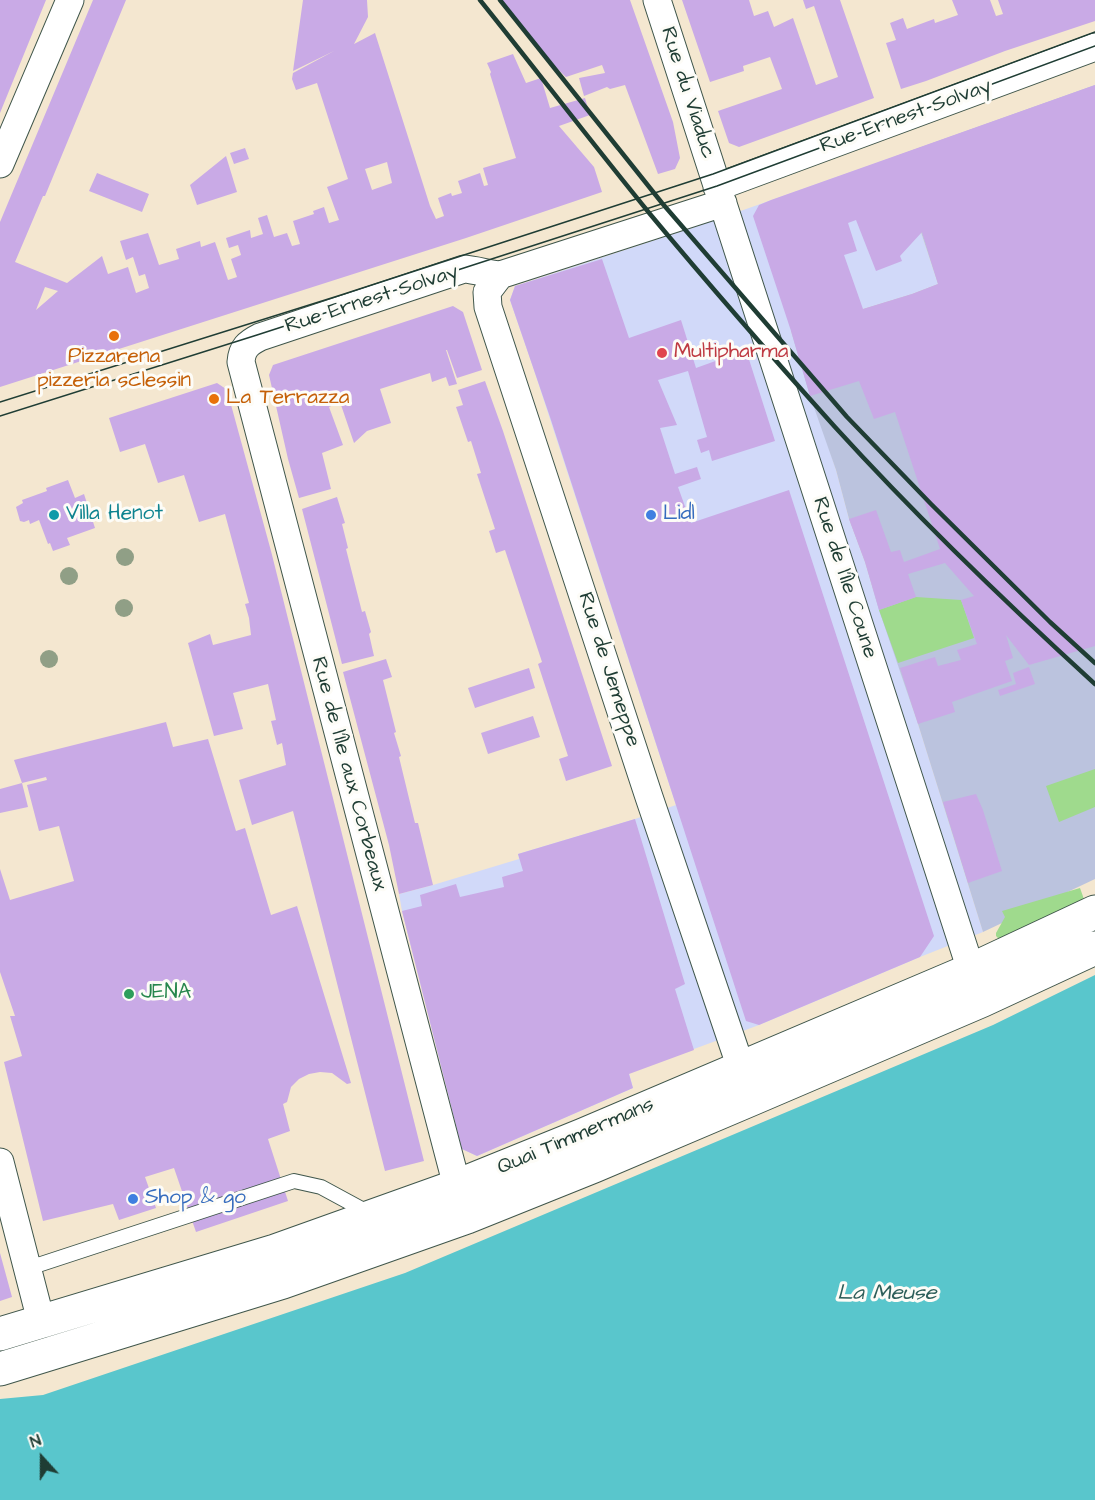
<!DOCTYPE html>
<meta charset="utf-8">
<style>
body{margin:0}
#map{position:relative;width:1095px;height:1500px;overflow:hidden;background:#f4e7d0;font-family:"Architects Daughter",sans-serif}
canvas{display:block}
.north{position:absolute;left:12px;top:1428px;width:60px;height:60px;-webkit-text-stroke:4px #fdfcf7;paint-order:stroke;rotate:339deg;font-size:16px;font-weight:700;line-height:24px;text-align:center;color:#1f3d34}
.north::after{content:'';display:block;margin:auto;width:21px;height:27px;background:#1f3d34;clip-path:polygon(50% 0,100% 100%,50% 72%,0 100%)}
</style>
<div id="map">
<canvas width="1095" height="1500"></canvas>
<div class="north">N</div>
</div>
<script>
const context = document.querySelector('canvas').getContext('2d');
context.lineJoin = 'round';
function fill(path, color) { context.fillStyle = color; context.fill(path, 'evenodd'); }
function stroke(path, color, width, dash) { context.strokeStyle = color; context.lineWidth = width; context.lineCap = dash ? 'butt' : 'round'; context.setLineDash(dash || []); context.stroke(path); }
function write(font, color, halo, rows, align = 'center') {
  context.font = font + ' "Architects Daughter",sans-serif'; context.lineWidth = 6; context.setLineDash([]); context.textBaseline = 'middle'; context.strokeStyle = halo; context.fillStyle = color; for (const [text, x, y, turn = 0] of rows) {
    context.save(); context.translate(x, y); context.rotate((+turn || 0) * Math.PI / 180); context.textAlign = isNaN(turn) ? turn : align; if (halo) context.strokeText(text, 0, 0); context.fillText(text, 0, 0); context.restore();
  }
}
fill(new Path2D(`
 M 896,156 L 938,284 L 912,294 L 791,331 L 836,470 L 849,519 L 865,562 L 872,586 L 918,724 L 983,932 L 920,957 L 759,1025 L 629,1073 L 633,1088 L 477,1156 L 462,1149 L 402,911 L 399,894 L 433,885 L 519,859 L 518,854 L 635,819 L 676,805 L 533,367 L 510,300 L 515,286 L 701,225 Z`), '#d1d9f9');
fill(new Path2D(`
 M 1095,85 L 1095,879 L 983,932 L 918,724 L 879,610 L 865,562 L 849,519 L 836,470 L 810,396 L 791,331 L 912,294 L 938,284 L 896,156 Z`), '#bbc3de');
fill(new Path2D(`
 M 916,597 L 961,600 L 974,638 L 898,663 L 879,610 Z
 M 1095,769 L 1095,807 L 1059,822 L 1046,786 Z
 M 1080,888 L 1085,902 L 999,939 L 996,936 L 996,933 L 1005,917 L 1002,911 Z`), '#9fda8d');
fill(new Path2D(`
 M 1095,975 L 1095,1500 L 0,1500 L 0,1399 L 43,1395 L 405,1273 L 993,1025 Z`), '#59c6cc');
fill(new Path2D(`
 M 0,0 L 46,0 L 0,113 Z
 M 93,0 L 126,0 L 45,196 L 43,196 L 15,262 L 67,283 L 102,256 L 108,274 L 128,267 L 136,293 L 149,288 L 145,274 L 139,276 L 133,257 L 126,260 L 120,241 L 148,233 L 159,265 L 179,259 L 176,249 L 200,241 L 201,247 L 215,242 L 228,280 L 237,277 L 231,259 L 241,255 L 238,245 L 229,248 L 226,238 L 250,230 L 251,238 L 263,234 L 258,218 L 267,215 L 274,237 L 287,233 L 292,246 L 300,244 L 293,221 L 314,214 L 313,211 L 324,207 L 329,223 L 339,220 L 327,187 L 348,179 L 317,83 L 296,90 L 292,79 L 293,73 L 334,51 L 293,71 L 303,0 L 367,0 L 368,17 L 354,44 L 375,33 L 430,206 L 436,219 L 444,216 L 438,198 L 451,193 L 452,196 L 462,193 L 458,181 L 480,173 L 484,186 L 488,185 L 483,168 L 516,158 L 490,74 L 491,72 L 487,63 L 513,54 L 526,83 L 541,78 L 550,108 L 585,98 L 590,115 L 559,126 L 594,167 L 602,192 L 466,238 L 0,387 L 0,222 ZM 387,162 L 392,183 L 372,190 L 365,169 ZM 45,287 L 58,291 L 36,310 Z
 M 501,0 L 630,0 L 673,122 L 680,158 L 675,169 L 658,174 L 625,85 L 610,89 L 607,87 L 584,96 L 579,78 L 605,73 L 602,65 L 566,77 L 547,59 Z
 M 682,0 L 749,0 L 754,16 L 768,11 L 774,27 L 793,18 L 816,85 L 838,77 L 814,6 L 806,9 L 803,0 L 840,0 L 874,98 L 739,147 L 729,143 L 718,111 L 782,89 L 770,57 L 743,66 L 744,71 L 710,82 Z
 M 952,0 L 990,0 L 996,16 L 1003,14 L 998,0 L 1095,0 L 1095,21 L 1005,51 L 926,81 L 901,89 L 886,43 L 896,40 L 890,23 L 903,18 L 907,29 L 934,19 L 935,23 L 958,15 Z
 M 1095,85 L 1095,646 L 1029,665 L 1006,635 L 1013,658 L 1005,661 L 1012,681 L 952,702 L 955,712 L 918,724 L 900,668 L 935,657 L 938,666 L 961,660 L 957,650 L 977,644 L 961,600 L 974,596 L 945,563 L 908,574 L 916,597 L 879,610 L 865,562 L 849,519 L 876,510 L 891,552 L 900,550 L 904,562 L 940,549 L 895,412 L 874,419 L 859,381 L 810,396 L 791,331 L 753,216 L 759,205 L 771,200 ZM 856,220 L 876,271 L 902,261 L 900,256 L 922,232 L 938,284 L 912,294 L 863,309 L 844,255 L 857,251 L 848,223 Z
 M 245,148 L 249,159 L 234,164 L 230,153 Z
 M 226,156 L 237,192 L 197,205 L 190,185 Z
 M 97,173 L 149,194 L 142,212 L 89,191 Z
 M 602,259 L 629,338 L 681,320 L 696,368 L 746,350 L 775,441 L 712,461 L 709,450 L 701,453 L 697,440 L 707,437 L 688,371 L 658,380 L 677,425 L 660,428 L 675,474 L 697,467 L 701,479 L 678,487 L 691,523 L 789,490 L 934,936 L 920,957 L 759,1025 L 746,1021 L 550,417 L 510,300 L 515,286 Z
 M 453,306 L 463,312 L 482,370 L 457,378 L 447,350 L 446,350 L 457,384 L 449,386 L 446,377 L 432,382 L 430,373 L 380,389 L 391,423 L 367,431 L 354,443 L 340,402 L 329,407 L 343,445 L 322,453 L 331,489 L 299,498 L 288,459 L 269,375 L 273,365 Z
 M 485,381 L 503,431 L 612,766 L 566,781 L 559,759 L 568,756 L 538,664 L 542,662 L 505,550 L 496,553 L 489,531 L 495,529 L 477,474 L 481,473 L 471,441 L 468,442 L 456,407 L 463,405 L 458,390 Z
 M 217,383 L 226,389 L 230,401 L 271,551 L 424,1161 L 385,1171 L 293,811 L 252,825 L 239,780 L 286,765 L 282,743 L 277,745 L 271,721 L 276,720 L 268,684 L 233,693 L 243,729 L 214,736 L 188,643 L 210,634 L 213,645 L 251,635 L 249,618 L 245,604 L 249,603 L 225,514 L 199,522 L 184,475 L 158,483 L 145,444 L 120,452 L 109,418 Z
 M 68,480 L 75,498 L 84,494 L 95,528 L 67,538 L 70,545 L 53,551 L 50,543 L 48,544 L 39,520 L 30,524 L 29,520 L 24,522 L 20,521 L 16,507 L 23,503 L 22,500 L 47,491 L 46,488 Z
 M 337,497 L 345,523 L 342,524 L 348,548 L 346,549 L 362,612 L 365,611 L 371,632 L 369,634 L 374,656 L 342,664 L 302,509 Z
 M 386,659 L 392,677 L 383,680 L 396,732 L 394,733 L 401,756 L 399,757 L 415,823 L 418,823 L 433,885 L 399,894 L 389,845 L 343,672 Z
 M 1029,667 L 1035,684 L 1000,696 L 998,690 L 1016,684 L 1013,673 Z
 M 529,668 L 535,688 L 475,708 L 468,688 Z
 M 533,716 L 540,737 L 488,754 L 481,733 Z
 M 166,722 L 173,747 L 208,739 L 236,831 L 245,828 L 271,915 L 297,906 L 351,1083 L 347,1084 L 332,1073 L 320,1072 L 309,1074 L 299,1079 L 291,1087 L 287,1102 L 283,1104 L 290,1131 L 268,1139 L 288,1201 L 196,1232 L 174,1168 L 145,1177 L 156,1208 L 119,1220 L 113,1204 L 43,1221 L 4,1062 L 22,1056 L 10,1016 L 15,1016 L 0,972 L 0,869 L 10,900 L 74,881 L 59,826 L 39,831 L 27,785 L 47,780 L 46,777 L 22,783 L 14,760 Z
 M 22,783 L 28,807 L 0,813 L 0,789 Z
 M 976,794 L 983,810 L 1002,871 L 968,883 L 943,802 Z
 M 635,819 L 685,984 L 675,989 L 694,1050 L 629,1074 L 633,1088 L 477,1156 L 462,1149 L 402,911 L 422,906 L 420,895 L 456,884 L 460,897 L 504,887 L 502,877 L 523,871 L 518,854 Z
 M 0,1253 L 12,1297 L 0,1301 Z`), '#c9aae6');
const lane = new Path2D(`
 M 24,1257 L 38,1265 L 294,1181 L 321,1187 L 369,1213`);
const street = new Path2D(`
 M 657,0 L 971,970
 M 0,164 L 70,0
 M 717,187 L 1095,47
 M 500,275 L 487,292 L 488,307 L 649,797 L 741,1068
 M 0,1162 L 41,1321
 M 457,1186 L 241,362 C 242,348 248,343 260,337 L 464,269 C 477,270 488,274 500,275 L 723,203`);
const secondary = new Path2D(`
 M 0,1334 L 275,1251 L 457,1186 L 583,1135 L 971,970 L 1095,912
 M 0,1369 L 283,1282 L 467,1217 L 594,1166 L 754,1098 L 983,1000 L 1095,948`);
stroke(lane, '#3f564b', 16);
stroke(street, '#3f564b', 29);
stroke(secondary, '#3f564b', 35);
stroke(lane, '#fff', 14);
stroke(street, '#fff', 27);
stroke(secondary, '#fff', 33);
stroke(new Path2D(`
 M 0,402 L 341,295 L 713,174 L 1095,32
 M 0,416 L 257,335 L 717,186 L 1095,46`), '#1f3d34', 1.5);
stroke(new Path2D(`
 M 480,0 C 537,71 592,143 650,214 C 710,286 772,357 835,427 C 917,517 1005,602 1095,684
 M 500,0 L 662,203 L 847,417 L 931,504 L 1050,622 L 1095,663`), '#1f3d34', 4.5);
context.fillStyle = '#909f86';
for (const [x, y] of [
 [125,557],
 [69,576],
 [124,608],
 [49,659]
]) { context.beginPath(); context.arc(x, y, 9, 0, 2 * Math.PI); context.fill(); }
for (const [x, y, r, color] of [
 [114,336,6,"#e8710a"],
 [662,353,6,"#e0444e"],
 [214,399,6,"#e8710a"],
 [54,515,6,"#0f9aa8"],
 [651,515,6,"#3f7fe0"],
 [129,994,6,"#2e9e5b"],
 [133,1199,6,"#3f7fe0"]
]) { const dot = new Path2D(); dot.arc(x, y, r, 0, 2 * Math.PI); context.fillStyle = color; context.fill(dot); stroke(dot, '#fdfcf7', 2); }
write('21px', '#1f3d34', '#fdfcf7', [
 ["Rue du Viaduc",687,93,72],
 ["Rue Ernest Solvay",906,117,-20],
 ["Rue Ernest Solvay",372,300,-18],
 ["Rue de l'Île Coune",844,578,72],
 ["Rue de Jemeppe",608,670,72],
 ["Rue de l'Île aux Corbeaux",348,774,75],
 ["Quai Timmermans",576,1137,-23]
]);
write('21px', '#be3a42', '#fdfcf7', [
 ["Multipharma",674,353]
], 'left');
write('21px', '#c56008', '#fdfcf7', [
 ["Pizzarena",114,358],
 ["pizzeria sclessin",114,382],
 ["La Terrazza",226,399,"left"]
]);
write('21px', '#0d838f', '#fdfcf7', [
 ["Villa Henot",66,515]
], 'left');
write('21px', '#366cbe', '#fdfcf7', [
 ["Lidl",663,515],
 ["Shop & go",145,1199]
], 'left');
write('21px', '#27864d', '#fdfcf7', [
 ["JENA",141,994]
], 'left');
write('italic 22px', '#2e5f5a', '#fdfcf7', [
 ["La Meuse",887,1294]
]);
</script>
